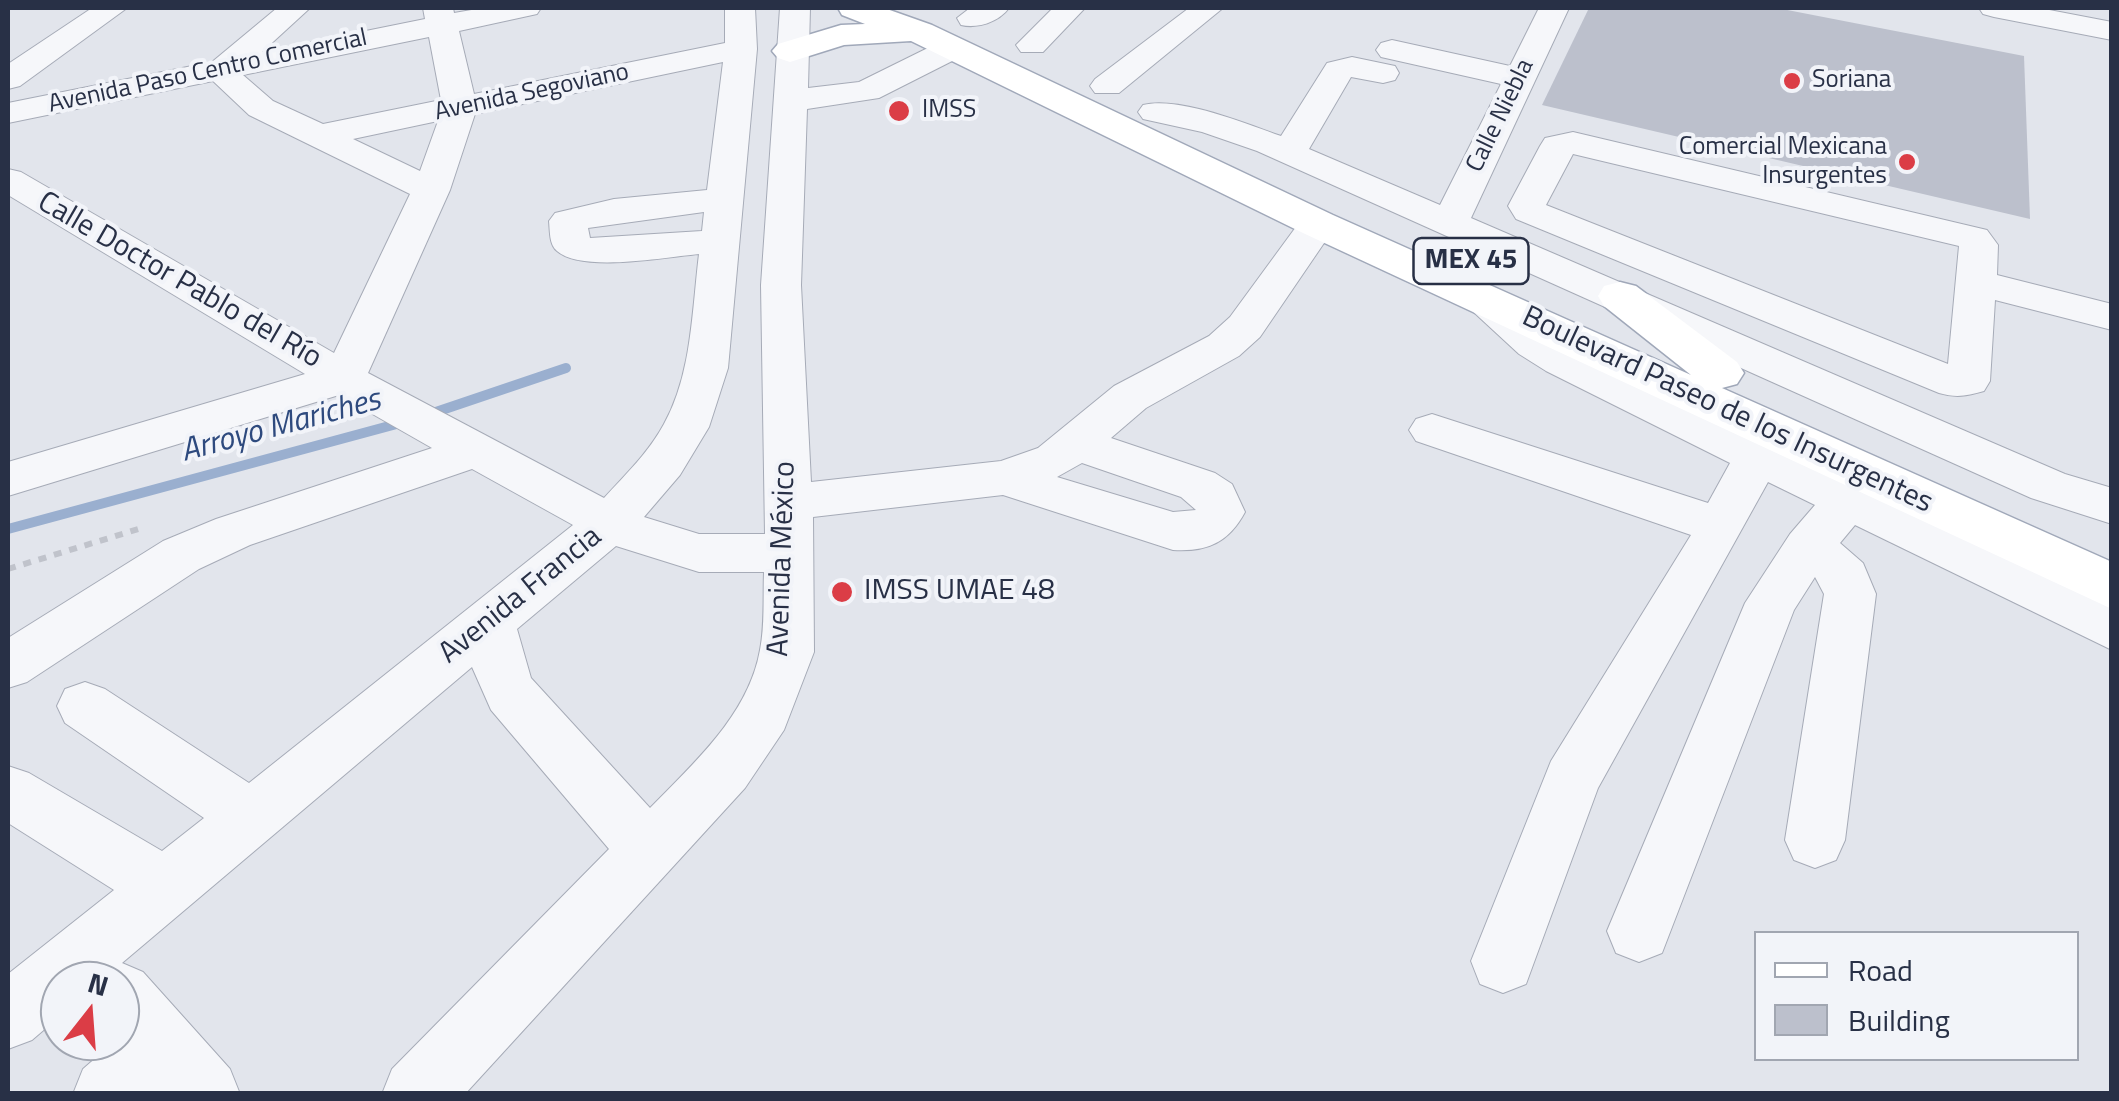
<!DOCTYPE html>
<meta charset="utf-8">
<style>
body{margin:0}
#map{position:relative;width:2119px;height:1101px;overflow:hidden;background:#e2e5ec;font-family:"Titillium Web",sans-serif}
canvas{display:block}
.frame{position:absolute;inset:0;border:10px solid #283046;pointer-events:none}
.legend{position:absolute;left:1754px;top:931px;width:325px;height:130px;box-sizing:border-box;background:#f2f4f9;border:2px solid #a1a6b1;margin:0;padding:12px 18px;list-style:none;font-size:30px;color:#283046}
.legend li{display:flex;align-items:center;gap:20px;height:50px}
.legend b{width:50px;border:2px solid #a1a6b1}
.north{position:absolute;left:40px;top:961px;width:100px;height:100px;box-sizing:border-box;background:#f2f4f9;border:2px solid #a1a6b1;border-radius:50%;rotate:17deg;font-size:28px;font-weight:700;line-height:40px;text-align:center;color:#283046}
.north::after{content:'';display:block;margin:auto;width:35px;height:45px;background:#db3d46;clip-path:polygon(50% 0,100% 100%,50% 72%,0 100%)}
</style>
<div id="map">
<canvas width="2119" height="1101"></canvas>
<div class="frame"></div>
<ul class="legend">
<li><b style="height:12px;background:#fff"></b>Road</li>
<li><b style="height:28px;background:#bcc0cc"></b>Building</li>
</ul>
<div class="north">N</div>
</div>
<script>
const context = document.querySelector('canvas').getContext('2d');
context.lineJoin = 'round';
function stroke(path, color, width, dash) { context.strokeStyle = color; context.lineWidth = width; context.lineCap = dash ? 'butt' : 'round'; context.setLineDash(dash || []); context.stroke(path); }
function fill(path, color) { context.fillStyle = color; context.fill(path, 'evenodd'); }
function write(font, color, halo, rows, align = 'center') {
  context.font = font + ' "Titillium Web",sans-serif'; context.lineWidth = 8; context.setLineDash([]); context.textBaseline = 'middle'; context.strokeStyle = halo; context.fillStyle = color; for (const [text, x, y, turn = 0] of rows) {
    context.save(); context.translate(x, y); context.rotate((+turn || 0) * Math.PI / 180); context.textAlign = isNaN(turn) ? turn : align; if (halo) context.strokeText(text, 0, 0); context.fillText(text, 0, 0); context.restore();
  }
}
stroke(new Path2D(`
 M 427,415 L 566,368
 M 8,529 L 404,422`), '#9aafcf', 10);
fill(new Path2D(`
 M 1589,8 L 1777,8 L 2024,56 L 2030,219 L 1542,105 Z`), '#bcc0cc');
const minor = new Path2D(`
 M 92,8 L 127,8 L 20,86 L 8,89 L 8,64 Z
 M 277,8 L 310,8 L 262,52 L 425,19 L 423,8 L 453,8 L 454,13 L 483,8 L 541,8 L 537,14 L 459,31 L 474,94 L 725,43 L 725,8 L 755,8 L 757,49 L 728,368 L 709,427 L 680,475 L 644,517 L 699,534 L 765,534 L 761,285 L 780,8 L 810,8 L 808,88 L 859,82 L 942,41 L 964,41 L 969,48 L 964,55 L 879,98 L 807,109 L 801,285 L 811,482 L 1001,461 L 1038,448 L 1114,386 L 1209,336 L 1230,317 L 1304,216 L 1318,213 L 1332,216 L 1337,224 L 1260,337 L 1239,356 L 1146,408 L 1111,438 L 1215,473 L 1232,484 L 1245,512 C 1229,542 1208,552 1173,550 L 1003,495 L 813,517 L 814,652 L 784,730 L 745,788 L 465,1094 L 382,1094 L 392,1069 L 609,849 L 491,710 L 472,667 L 122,963 L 143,972 L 230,1069 L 240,1094 L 73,1094 L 83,1069 L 115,1041 L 120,1041 L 120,981 L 60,981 L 60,1016 L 32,1040 L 8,1049 L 8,974 L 114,890 L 8,823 L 8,766 L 29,773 L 162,851 L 204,818 L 65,723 L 57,706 L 65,689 L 85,682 L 105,689 L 249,783 L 573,525 L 472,469 L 250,545 L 199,569 L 27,682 L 8,688 L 8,638 L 163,541 L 216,519 L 432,448 L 339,395 L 8,496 L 8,462 L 305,374 L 8,195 L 8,169 L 21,172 L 334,353 L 410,194 L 249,115 L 213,81 L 8,123 L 8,103 L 212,62 ZM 429,37 L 441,100 L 323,124 L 273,101 L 243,75 ZM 723,62 L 707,190 L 614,199 L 555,213 L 549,221 C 550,230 549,245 557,251 C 582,273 666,257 699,254 C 692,310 692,374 664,424 C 649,452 625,475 604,498 L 368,373 L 450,190 L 475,114 ZM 438,121 L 420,171 L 353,139 ZM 704,212 L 702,231 L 590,238 L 588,228 ZM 1082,463 L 1181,497 L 1196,510 L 1173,512 L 1057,477 ZM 616,546 L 699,572 L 764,572 C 763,598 765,625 760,650 C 749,714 693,764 650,808 L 531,678 L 517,629 Z
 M 970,8 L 1009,8 C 999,22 977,29 961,25 L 957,18 Z
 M 1053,8 L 1085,8 L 1043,52 L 1021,52 L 1016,45 Z
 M 1189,8 L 1223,8 L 1119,93 L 1095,93 L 1090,86 L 1095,79 Z
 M 1539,8 L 1569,8 L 1471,218 L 2065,474 L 2112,488 L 2112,524 L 2031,498 L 1257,151 L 1202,132 L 1143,119 L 1138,112 L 1143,105 C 1179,96 1246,124 1281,136 L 1327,63 L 1352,57 L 1395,66 L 1399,73 L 1395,80 L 1383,83 L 1351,77 L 1309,149 L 1440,205 L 1501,84 L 1381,57 L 1376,50 L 1381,43 L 1392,40 L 1510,66 Z
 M 1979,8 L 2039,8 L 2112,22 L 2112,40 L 1994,17 L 1983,14 Z
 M 1573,132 L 1987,230 L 1998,245 L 1997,275 L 2112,304 L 2112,330 L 1995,300 L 1990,381 L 1984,391 C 1967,396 1956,398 1939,393 L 1516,219 L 1508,206 L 1540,146 L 1545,138 ZM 1573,154 L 1959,246 L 1948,364 L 1546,205 Z
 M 1474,281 L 1488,285 L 1576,351 L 2112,605 L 2112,650 L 1855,525 L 1840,543 L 1863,563 L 1876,594 L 1845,840 L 1836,860 L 1815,868 L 1794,860 L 1785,840 L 1824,594 L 1815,577 L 1794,610 L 1662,953 L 1639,962 L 1616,953 L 1607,931 L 1745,603 L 1790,534 L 1815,505 L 1768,482 L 1598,788 L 1526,984 L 1503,993 L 1480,984 L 1471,961 L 1551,761 L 1691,535 L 1416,441 L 1409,430 L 1416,419 L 1432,414 L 1708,503 L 1730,463 L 1546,371 L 1519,354 L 1454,294 L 1460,285 Z`);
const major = new Path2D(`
 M 838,8 L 884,8 L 932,25 L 1333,215 L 1691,375 L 1604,306 L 1598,296 L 1604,286 L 1620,282 L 1636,286 L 1737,362 L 1744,373 L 1737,384 L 1722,388 L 2112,562 L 2112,609 L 1303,233 L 911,41 L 844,45 L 790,62 L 778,58 L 772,51 L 778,44 L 841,25 L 865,24 L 842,15 Z`);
stroke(minor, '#a6abb7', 2);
stroke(major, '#a0a8b9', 3);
stroke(new Path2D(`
 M 8,569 L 145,527`), '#c0c3cb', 6, [8, 8]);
fill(minor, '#f6f7fa');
fill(major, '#fff');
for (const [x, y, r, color] of [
 [1792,81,10,"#db3d46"],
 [899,111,12,"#db3d46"],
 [1907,162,10,"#db3d46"],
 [842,592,12,"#db3d46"]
]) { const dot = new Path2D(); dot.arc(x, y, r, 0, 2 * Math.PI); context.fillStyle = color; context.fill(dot); stroke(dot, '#f2f4f9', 4); }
write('25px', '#283046', '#f2f4f9', [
 ["Avenida Paso Centro Comercial",208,72,-12],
 ["Avenida Segoviano",532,93,-12],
 ["Calle Niebla",1501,116,-64]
]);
write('25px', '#283046', '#f2f4f9', [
 ["Soriana",1812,81],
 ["IMSS",922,111],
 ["Comercial Mexicana",1887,148,"right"],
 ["Insurgentes",1887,177,"right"]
], 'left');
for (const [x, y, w] of [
 [1471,261,115]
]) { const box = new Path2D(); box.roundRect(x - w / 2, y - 23, w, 46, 8); context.fillStyle = '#f2f4f9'; context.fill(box); stroke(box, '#283046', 2.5); }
write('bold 28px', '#283046', null, [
 ["MEX 45",1471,261]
]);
write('30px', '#283046', '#f2f4f9', [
 ["Calle Doctor Pablo del Río",179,281,30],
 ["Boulevard Paseo de los Insurgentes",1727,411,25],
 ["Avenida México",783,559,-88],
 ["Avenida Francia",521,596,-39]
]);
write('30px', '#283046', '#f2f4f9', [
 ["IMSS UMAE 48",864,592]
], 'left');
write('italic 32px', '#2e4a7e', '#f2f4f9', [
 ["Arroyo Mariches",281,427,-15]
]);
</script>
